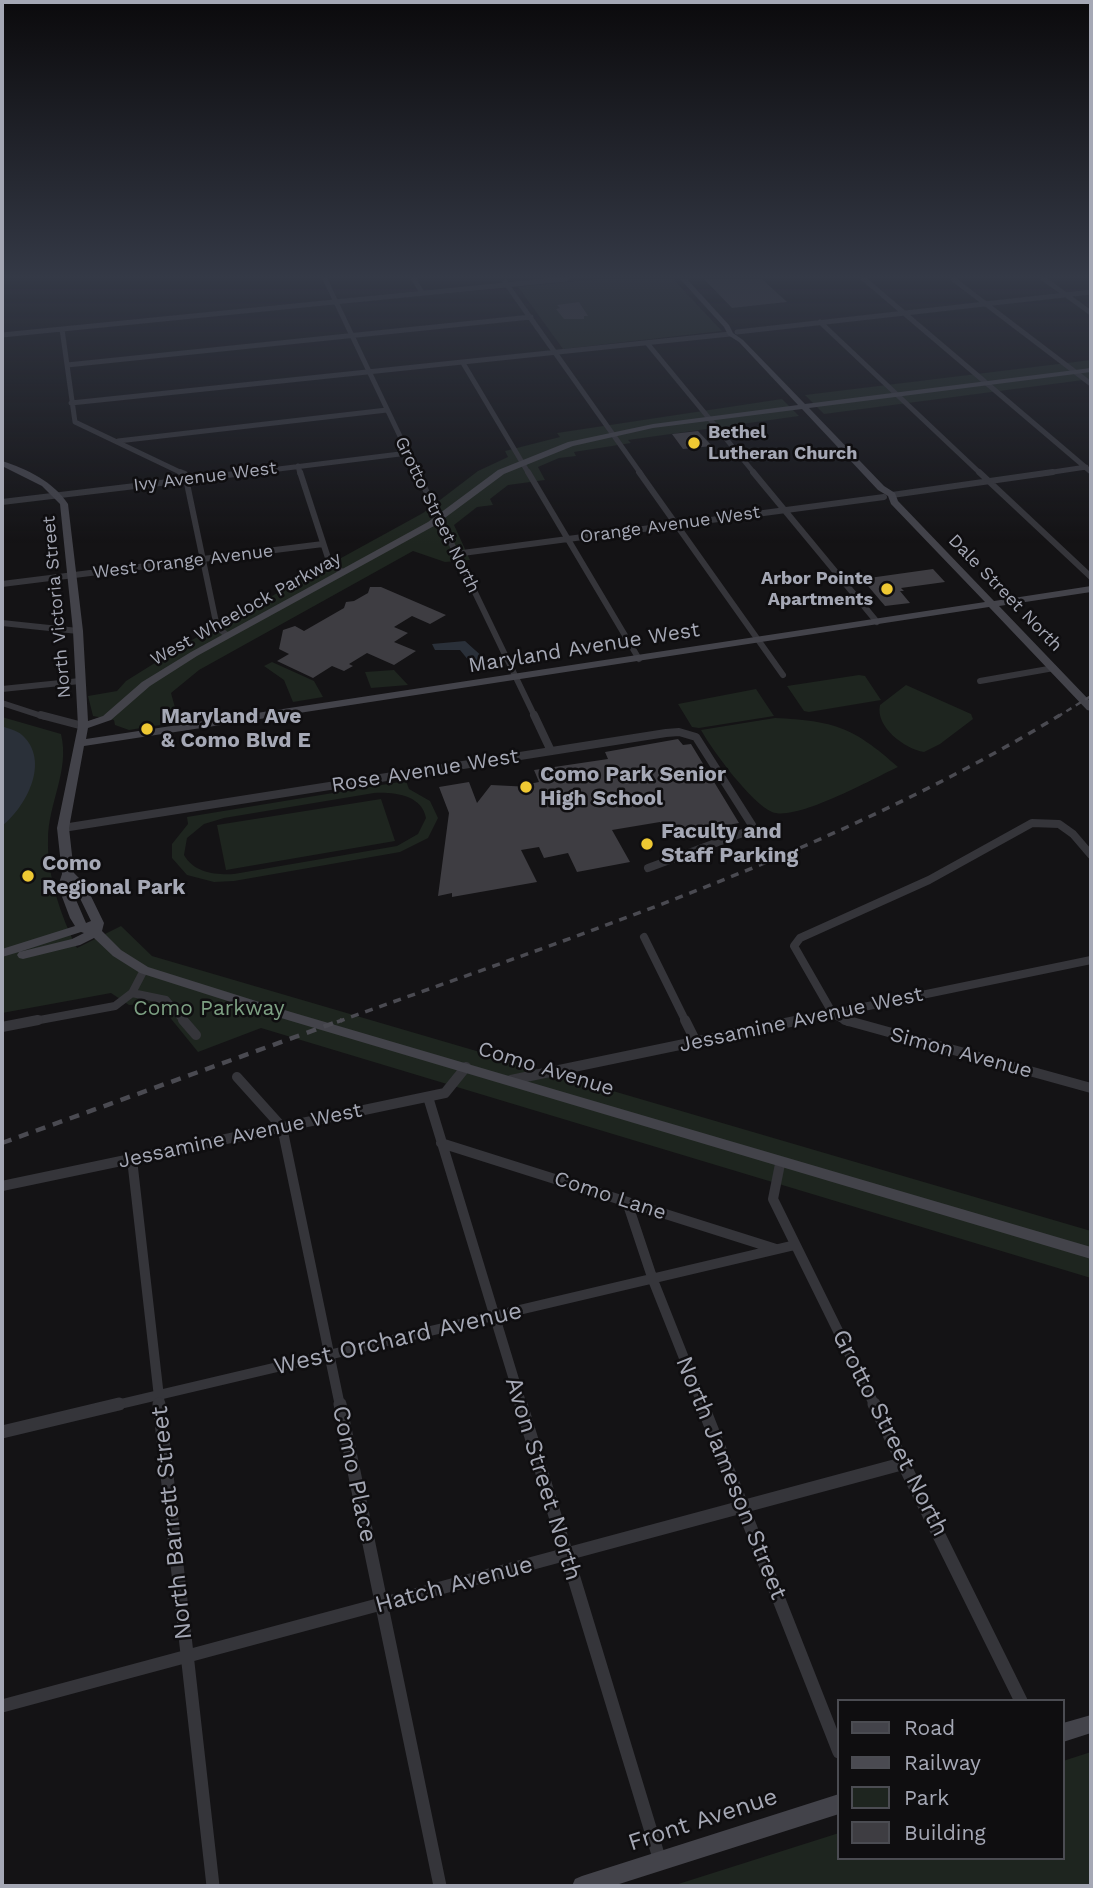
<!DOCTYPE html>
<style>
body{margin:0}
#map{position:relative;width:1093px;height:1888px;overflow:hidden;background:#141315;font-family:"Work Sans",sans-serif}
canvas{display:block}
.frame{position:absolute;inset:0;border:4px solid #a5a8b5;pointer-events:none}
.legend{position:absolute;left:837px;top:1699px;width:228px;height:161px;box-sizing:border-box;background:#0f0e10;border:2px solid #4b4c52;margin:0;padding:9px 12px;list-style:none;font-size:21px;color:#a5a8b5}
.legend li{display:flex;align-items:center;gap:14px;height:35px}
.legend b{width:35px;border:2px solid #4b4c52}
</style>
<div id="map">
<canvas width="1093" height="1888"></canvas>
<div class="frame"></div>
<ul class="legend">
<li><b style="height:9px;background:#43434a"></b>Road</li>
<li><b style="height:9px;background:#4a4a51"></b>Railway</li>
<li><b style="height:19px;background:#1e251f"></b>Park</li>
<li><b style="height:19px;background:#3e3d42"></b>Building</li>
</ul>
</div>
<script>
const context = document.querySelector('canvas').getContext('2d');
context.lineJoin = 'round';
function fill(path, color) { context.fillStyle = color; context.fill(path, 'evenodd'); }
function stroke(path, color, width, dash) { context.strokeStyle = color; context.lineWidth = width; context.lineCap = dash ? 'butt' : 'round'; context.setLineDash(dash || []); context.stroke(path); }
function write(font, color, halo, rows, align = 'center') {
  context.font = font + ' "Work Sans",sans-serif'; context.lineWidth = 5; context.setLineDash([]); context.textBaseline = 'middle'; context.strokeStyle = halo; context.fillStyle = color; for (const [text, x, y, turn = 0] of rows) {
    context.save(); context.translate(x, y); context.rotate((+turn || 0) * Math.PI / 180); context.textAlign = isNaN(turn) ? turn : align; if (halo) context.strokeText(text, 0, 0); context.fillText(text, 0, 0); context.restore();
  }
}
fill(new Path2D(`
 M 599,279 L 673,279 L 722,331 L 563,349 L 518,287 Z
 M 1091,360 L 1091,379 L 824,414 L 805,395 Z
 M 782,399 L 799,416 L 628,440 L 631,443 L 574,452 L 576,456 L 559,458 L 538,467 L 545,480 L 508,485 L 490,499 L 493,505 L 477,507 L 454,525 L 470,560 L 445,562 L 413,551 L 199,670 L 171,693 L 179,722 L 129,730 L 115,725 L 114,720 L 93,716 L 88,696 L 117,691 L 126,681 L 190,641 L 423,513 L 478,471 L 508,457 L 505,451 L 560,437 L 557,433 Z
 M 272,662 L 314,681 L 323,697 L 293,702 L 284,680 L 264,666 Z
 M 394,670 L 408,685 L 371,688 L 365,672 Z
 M 859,675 L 865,676 L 881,700 L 809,712 L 804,711 L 787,686 Z
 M 906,685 L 971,714 L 973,719 L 940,744 L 924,752 C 905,749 875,727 880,705 Z
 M 756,689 L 774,716 L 699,728 L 692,727 L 678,704 Z
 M 2,717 L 61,734 C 70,771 48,803 48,840 C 47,875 61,917 77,948 L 121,926 L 152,956 L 1091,1231 L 1091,1278 L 261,1028 L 198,1052 L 159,1004 L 129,1005 L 111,993 L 2,1013 Z
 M 775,718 C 835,721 853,727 898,767 C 874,778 796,822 772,812 C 751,803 712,750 701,730 Z
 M 406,781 L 409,789 L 430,801 L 438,818 L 428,838 L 400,852 L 234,881 L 214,882 L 187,875 L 172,858 L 172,844 L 188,824 L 187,817 ZM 374,793 C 394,792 422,795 426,818 L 418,834 L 397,846 L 234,874 C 216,875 194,873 184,855 L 187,838 L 204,824 L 224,818 Z
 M 381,799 L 395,841 L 226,870 L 217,825 Z
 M 1091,1752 L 1091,1886 L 672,1886 L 839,1833 L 839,1858 L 1063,1858 L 1063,1761 Z`), '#1e251f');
fill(new Path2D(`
 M 465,641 L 485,659 L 469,661 L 460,650 L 435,650 L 432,644 Z
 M 2,726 C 8,729 17,730 22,735 C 51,761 26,807 2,826 Z`), '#2a3039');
fill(new Path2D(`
 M 704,279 L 762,279 L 787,302 L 732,308 Z
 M 579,302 L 588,316 L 584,316 L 584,319 L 564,319 L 556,309 L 560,308 L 557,305 Z
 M 698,431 L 712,446 L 683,449 L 672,434 Z
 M 933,569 L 945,582 L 901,588 L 904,591 L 900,591 L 910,603 L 885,606 L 862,579 Z
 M 370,587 L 381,587 L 446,615 L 430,624 L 412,616 L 394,627 L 408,633 L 394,642 L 416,651 L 394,665 L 367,653 L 349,664 L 353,666 L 344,671 L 332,666 L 313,678 L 277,661 L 289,654 L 279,649 L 283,630 L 295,626 L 304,631 L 344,608 L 346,602 L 354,601 L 368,593 Z
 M 678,739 L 683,745 L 691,744 L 739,823 L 668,836 L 660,822 L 612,830 L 630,862 L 577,872 L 568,853 L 544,858 L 539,847 L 521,850 L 537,882 L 452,897 L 452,893 L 438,896 L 449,813 L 439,787 L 469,782 L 477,803 L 491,785 L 531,787 L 529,784 L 539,782 L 534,770 L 608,759 L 605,752 Z`), '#3e3d42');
stroke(new Path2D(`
 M 325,279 L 418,474
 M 414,279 L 422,293
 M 864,279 L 1091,472
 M 953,279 L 1091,384
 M 1044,279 L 1091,313
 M 505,282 L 641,474
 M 820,322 L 981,474
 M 62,329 L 75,422 L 184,474
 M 737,332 L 1091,292
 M 2,335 L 566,279
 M 647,343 L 755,474
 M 463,363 L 529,474
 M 67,365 L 531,317
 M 71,403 L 730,334
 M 118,441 L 387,410
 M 298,466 L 300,474
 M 238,474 L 408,453
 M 1040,474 L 1086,467`), '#35353a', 5);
stroke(new Path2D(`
 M 180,472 L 185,474 L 217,627 L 227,635
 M 300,472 L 330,564 L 343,572
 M 417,472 L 535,717
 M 528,472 L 639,659
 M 639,472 L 783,675
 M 753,472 L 877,622
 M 979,472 L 1091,577
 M 892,495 L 1053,472
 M 2,502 L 252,472
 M 455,554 L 884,497
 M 2,584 L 323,544
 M 2,623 L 78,631
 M 980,681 L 1054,668
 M 2,689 L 80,681
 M 2,703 L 45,717`), '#35353a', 6);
stroke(new Path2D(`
 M 41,715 L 83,726
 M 534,715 L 551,751
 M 63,828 L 666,733 L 679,732 L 696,737 L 752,825 L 748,831 L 648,868
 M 644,937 L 686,1022
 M 132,993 L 166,1000 L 185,1022
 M 29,1022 L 115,1006 L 132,993 L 144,970
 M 791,1022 L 1091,960
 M 848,1022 L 833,1014 L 794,946 L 800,938 L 929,880 L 1032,823 L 1059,824 L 1073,834 L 1091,855`), '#35353a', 8);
stroke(new Path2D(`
 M 183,1020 L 196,1035
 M 685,1020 L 696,1042
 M 845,1020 L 1091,1088
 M 2,1027 L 38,1020
 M 237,1077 L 282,1127 L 340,1406
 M 511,1080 L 800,1020
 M 428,1097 L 522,1406
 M 441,1143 L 776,1249
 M 132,1159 L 160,1406
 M 780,1164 L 773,1199 L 875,1406
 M 2,1186 L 445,1093 L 466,1067
 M 627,1202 L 653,1280 L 703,1406
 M 112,1406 L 795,1245`), '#35353a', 10);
stroke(new Path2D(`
 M 159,1404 L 213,1886
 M 340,1404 L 440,1886
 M 521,1404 L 660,1861
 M 702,1404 L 839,1752
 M 874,1404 L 1021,1701
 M 2,1432 L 119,1404
 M 2,1706 L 905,1463`), '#35353a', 13);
fill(new Path2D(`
 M 680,279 L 687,279 L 729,325 L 733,333 L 743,340 L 805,404 L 1091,368 L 1091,372 L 809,408 L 884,486 L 895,493 L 898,501 L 994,601 L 1091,586 L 1091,592 L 999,606 L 1091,702 L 1091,711 L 1087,710 L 989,607 L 84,746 L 69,828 L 74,873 L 85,884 L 104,923 L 102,931 L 121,950 L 148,967 L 291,1012 L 1091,1247 L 1091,1259 L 281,1018 L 140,973 L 113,956 L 94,938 L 80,945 L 23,959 L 19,958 L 17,955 L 19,952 L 2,957 L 2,949 L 75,926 L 70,918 L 58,886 L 62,874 L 57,828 L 78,726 L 73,631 L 60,504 L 42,486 L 2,466 L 2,461 C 27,469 54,482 68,504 L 83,631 L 88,721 L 103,716 L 142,682 L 191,652 L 428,522 L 498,470 L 568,442 L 653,424 L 798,405 L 739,342 L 728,335 L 724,327 ZM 802,409 L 878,490 L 888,496 L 891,504 L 985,602 L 86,739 L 88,728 L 111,720 L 150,686 L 197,656 L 434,526 L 504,474 L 573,446 L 653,428 ZM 71,883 L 74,886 L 91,921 L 86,923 L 70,886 ZM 81,932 L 84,933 L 72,939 L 19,952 Z
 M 1091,1715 L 1091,1733 L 1063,1742 L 1063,1723 Z
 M 839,1794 L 839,1814 L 613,1886 L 572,1886 L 575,1879 L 582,1876 Z`), '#43434a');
stroke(new Path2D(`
 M 1057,717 L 1091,696`), '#4a4a51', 2.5, [6, 5]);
stroke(new Path2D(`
 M 337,1022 C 583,933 836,852 1060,715`), '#4a4a51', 3.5, [8, 7]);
stroke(new Path2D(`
 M 2,1143 L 342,1020`), '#4a4a51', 4.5, [10, 8]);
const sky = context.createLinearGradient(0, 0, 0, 544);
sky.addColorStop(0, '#0b0a0c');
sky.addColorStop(0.51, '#343946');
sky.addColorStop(1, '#34394600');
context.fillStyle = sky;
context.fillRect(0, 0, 1093, 544);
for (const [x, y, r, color] of [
 [694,443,7,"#eec833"],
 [887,589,7,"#eec833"],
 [147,729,7,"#eec833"],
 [526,787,7,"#eec833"],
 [647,844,7,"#eec833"],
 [28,876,7,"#eec833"]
]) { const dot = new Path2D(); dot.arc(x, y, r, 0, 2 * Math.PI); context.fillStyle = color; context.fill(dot); stroke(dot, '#0f0e10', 2.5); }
write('bold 18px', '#a5a8b5', '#0f0e10', [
 ["Bethel",708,433],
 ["Lutheran Church",708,454],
 ["Arbor Pointe",873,579,"right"],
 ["Apartments",873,600,"right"]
], 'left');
write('18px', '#a5a8b5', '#0f0e10', [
 ["Ivy Avenue West",205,477,-7],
 ["Grotto Street North",437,515,64],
 ["Orange Avenue West",670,525,-8],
 ["West Orange Avenue",183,562,-7],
 ["Dale Street North",1005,593,46],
 ["North Victoria Street",57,607,-95],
 ["West Wheelock Parkway",246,609,-29]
]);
write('21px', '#a5a8b5', '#0f0e10', [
 ["Maryland Avenue West",584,648,-9],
 ["Rose Avenue West",425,771,-9],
 ["Jessamine Avenue West",801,1020,-12],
 ["Simon Avenue",961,1053,15],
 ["Como Avenue",546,1069,17],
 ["Jessamine Avenue West",240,1136,-12],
 ["Como Lane",610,1196,18]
]);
write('bold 21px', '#a5a8b5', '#0f0e10', [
 ["Maryland Ave",161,717],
 ["& Como Blvd E",161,741],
 ["Como Park Senior",540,775],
 ["High School",540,799],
 ["Faculty and",661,832],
 ["Staff Parking",661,856],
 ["Como",42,864],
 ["Regional Park",42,888]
], 'left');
write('21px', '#7da083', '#0f0e10', [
 ["Como Parkway",209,1009]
]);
write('24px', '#a5a8b5', '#0f0e10', [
 ["West Orchard Avenue",398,1339,-13],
 ["Grotto Street North",890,1433,63],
 ["Como Place",354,1474,78],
 ["North Jameson Street",731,1478,68],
 ["Avon Street North",543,1479,73],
 ["North Barrett Street",172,1523,-96],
 ["Hatch Avenue",454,1585,-15],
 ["Front Avenue",703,1820,-18]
]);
</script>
